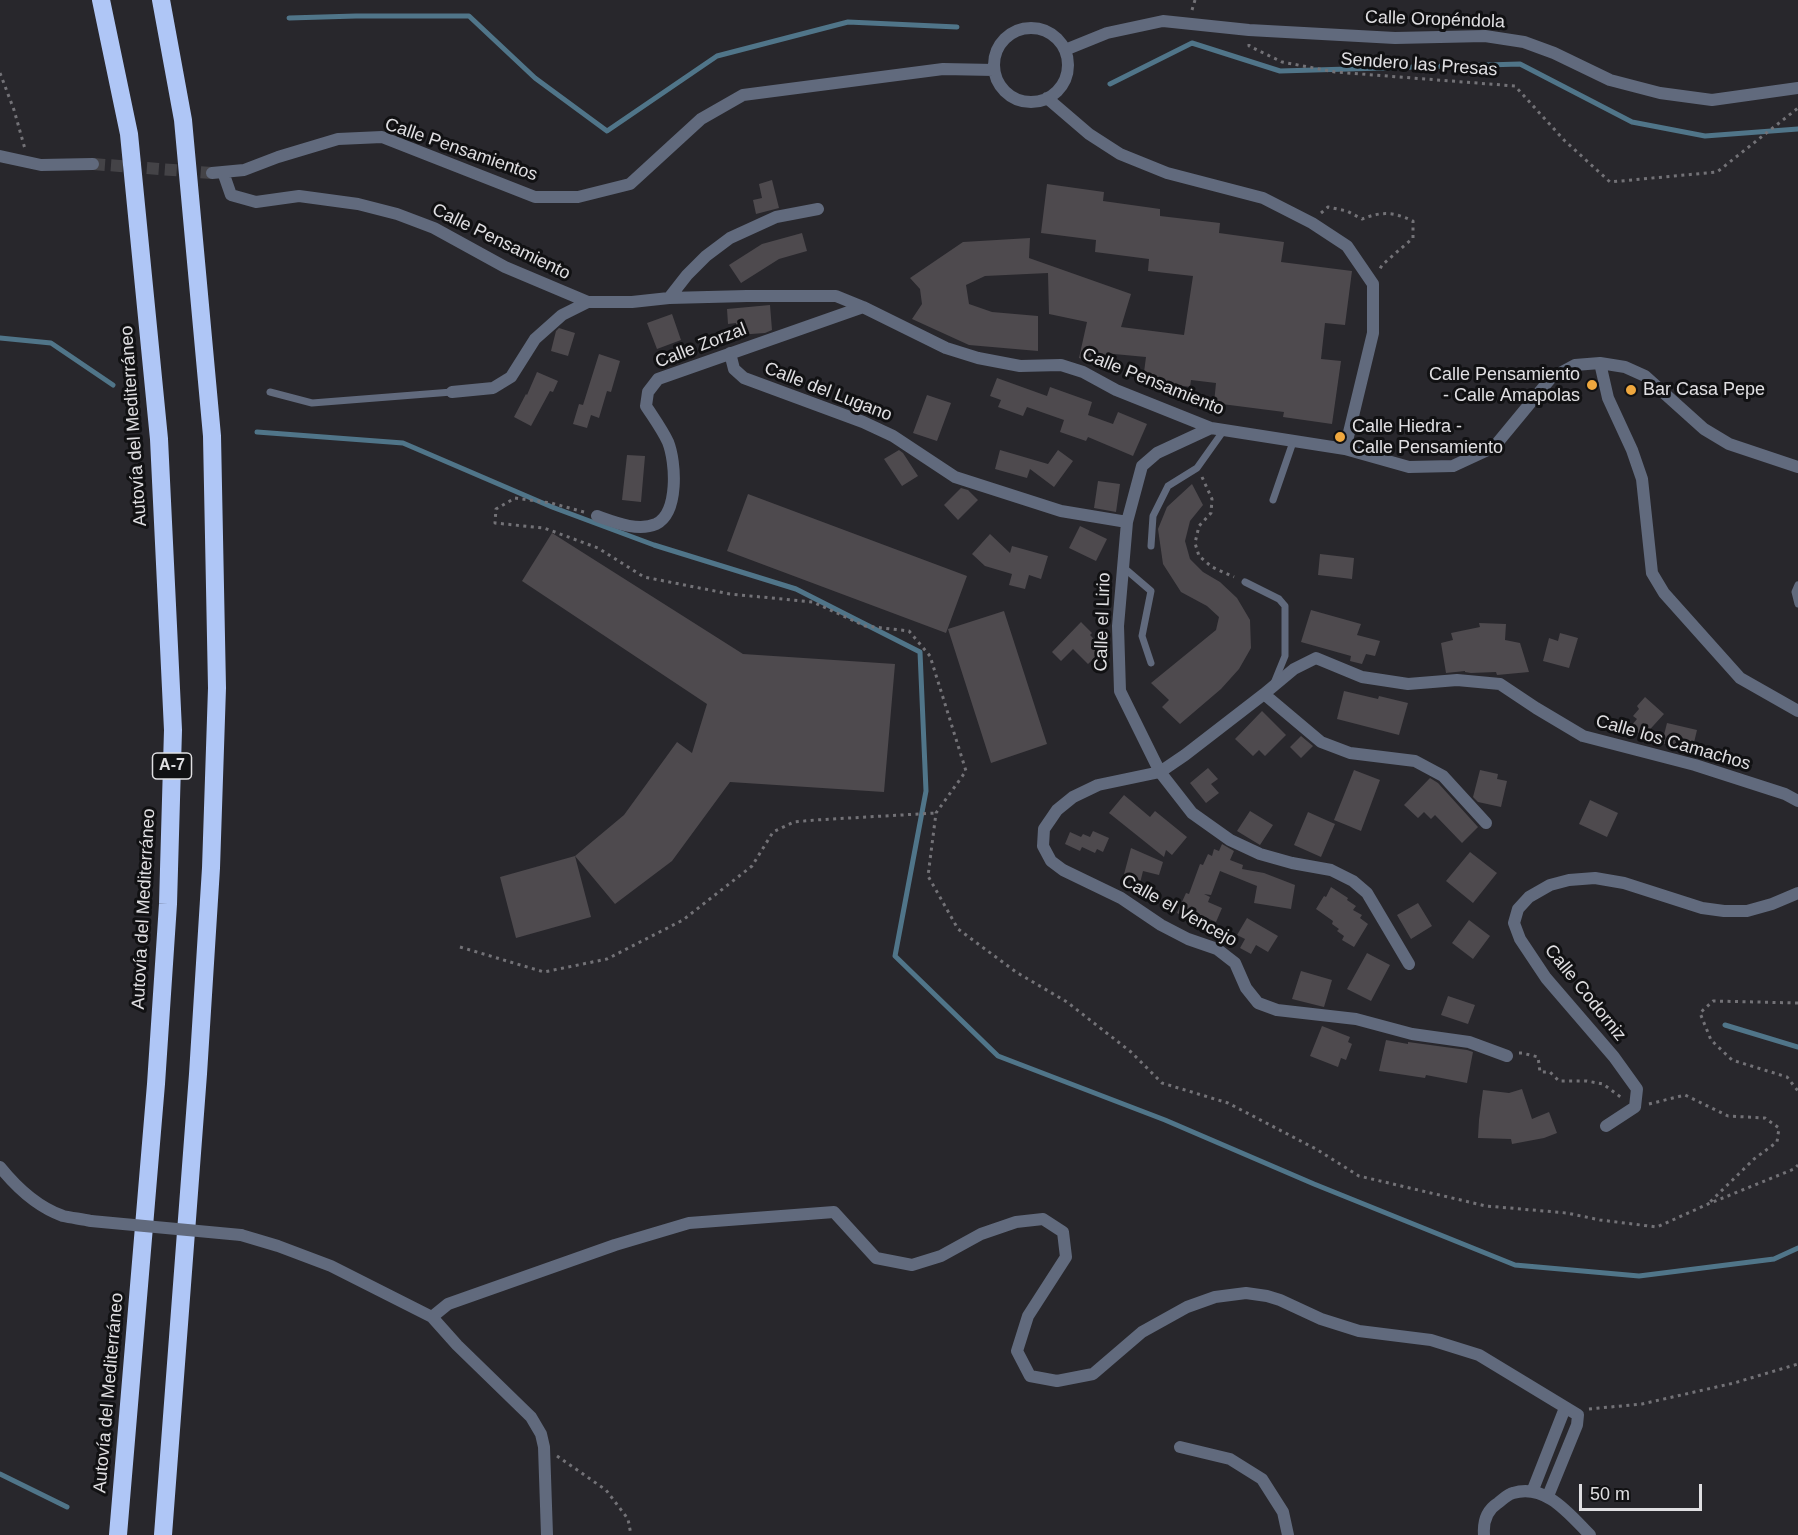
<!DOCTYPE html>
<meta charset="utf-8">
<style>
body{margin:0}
#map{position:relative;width:1798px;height:1535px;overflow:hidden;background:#28272c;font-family:Arial,sans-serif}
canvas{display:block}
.scale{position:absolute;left:1579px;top:1484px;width:123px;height:27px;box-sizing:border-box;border:3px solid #e0dfe2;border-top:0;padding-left:8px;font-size:18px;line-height:21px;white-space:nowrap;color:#e0dfe2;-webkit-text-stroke:4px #111113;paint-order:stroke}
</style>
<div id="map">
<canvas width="1798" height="1535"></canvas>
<div class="scale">50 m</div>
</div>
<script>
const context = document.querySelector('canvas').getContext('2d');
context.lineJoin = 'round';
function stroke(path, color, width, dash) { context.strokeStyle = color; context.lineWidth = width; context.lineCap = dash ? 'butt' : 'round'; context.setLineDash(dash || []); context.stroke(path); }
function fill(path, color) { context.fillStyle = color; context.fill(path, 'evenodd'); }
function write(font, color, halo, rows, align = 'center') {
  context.font = font + ' Arial,sans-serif'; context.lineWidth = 6; context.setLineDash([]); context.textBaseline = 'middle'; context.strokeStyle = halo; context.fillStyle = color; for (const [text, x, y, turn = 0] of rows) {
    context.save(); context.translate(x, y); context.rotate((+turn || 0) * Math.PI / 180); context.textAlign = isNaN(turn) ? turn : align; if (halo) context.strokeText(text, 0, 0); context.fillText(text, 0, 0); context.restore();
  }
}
stroke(new Path2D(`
 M 289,18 L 356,16 L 469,16 L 535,78 L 607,131 L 717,56 L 848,22 L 957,27
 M 1110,84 L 1192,43 L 1280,71 L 1520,64 L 1632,122 L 1705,136 L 1798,129
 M 0,338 L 51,343 L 113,385
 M 257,432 L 403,443 L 552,507 L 654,545 L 796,589 L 920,652 L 926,791 L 895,956 L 998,1056 L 1165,1120 L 1314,1184 L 1515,1265 L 1639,1276 L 1774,1259 L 1798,1248
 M 1725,1025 L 1798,1047
 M 0,1474 L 67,1507`), '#507589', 5);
fill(new Path2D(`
 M 772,180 L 779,208 L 756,214 L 753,200 L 762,198 L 759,184 Z
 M 1047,184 L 1104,192 L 1103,201 L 1160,209 L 1160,216 L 1220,223 L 1219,233 L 1284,242 L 1281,262 L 1352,271 L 1345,325 L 1325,323 L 1321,359 L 1341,361 L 1332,424 L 1283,417 L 1284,412 L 1214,403 L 1216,383 L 1191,380 L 1190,387 L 1143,380 L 1146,357 L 1114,354 L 1110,366 L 1079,358 L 1087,322 L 1049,314 L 1048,273 L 985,276 L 966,285 L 969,304 L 992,312 L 1038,316 L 1038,351 L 969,345 L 912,319 L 922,304 L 920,289 L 910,278 L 963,242 L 1030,238 L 1029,258 L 1131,294 L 1121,327 L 1184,335 L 1193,276 L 1148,271 L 1149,259 L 1095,252 L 1096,240 L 1041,233 Z
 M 802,233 L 807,251 L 779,259 L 741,283 L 729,265 L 762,244 Z
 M 770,305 L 772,330 L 765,333 L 737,335 L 736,323 L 728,324 L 727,309 Z
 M 672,314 L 681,340 L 657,349 L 647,323 Z
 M 559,328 L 575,333 L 568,356 L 551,351 L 556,331 Z
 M 599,354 L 620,361 L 611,392 L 607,391 L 599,418 L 591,415 L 587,428 L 573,424 L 579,404 L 583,405 Z
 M 537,372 L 558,381 L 553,392 L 550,391 L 531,426 L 514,417 L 526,394 L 527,395 Z
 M 997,378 L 1047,396 L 1050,387 L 1092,402 L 1088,415 L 1113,424 L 1118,412 L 1147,424 L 1133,456 L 1088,437 L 1086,441 L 1060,432 L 1064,420 L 1027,407 L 1023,416 L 998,407 L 1001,400 L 990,396 Z
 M 927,395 L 951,403 L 937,441 L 913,433 Z
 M 899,450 L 903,453 L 918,476 L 902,486 L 884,459 Z
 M 1000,450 L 1048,464 L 1058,450 L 1073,461 L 1054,487 L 1030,469 L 1027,478 L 995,469 Z
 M 627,455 L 645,456 L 641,502 L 622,500 Z
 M 1098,481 L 1120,484 L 1116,512 L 1094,508 Z
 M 1192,484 L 1203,505 L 1190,521 L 1185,541 L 1190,559 L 1203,572 L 1220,582 L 1237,598 L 1250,620 L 1251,648 L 1239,669 L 1221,689 L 1180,724 L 1162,707 L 1169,700 L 1151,683 L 1216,630 L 1219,617 L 1207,606 L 1181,592 L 1163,564 L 1158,529 L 1167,507 Z
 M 961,488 L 968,490 L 978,500 L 958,520 L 944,505 Z
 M 748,494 L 967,576 L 946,633 L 727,551 Z
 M 1080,526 L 1107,539 L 1096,561 L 1069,548 Z
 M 552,533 L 743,654 L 895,664 L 884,792 L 730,782 L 672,861 L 615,904 L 575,856 L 624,815 L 677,742 L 692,753 L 707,704 L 522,581 Z
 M 990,534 L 1010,553 L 1012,546 L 1048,556 L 1041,579 L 1029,575 L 1025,589 L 1009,585 L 1012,574 L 985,566 L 972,554 Z
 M 1320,554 L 1354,558 L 1352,579 L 1318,575 Z
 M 1311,610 L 1361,624 L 1357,635 L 1380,641 L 1375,656 L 1366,654 L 1362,664 L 1350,661 L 1351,656 L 1301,642 Z
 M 1004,611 L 1047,744 L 991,763 L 948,629 Z
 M 1081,622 L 1092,633 L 1090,635 L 1104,649 L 1088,664 L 1073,649 L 1061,661 L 1052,652 Z
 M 1479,623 L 1506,624 L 1505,640 L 1520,643 L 1529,672 L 1497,675 L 1496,672 L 1471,673 L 1465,672 L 1465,671 L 1446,673 L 1441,643 L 1453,640 L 1451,633 L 1480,627 Z
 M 1560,633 L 1578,638 L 1569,668 L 1543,661 L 1549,638 L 1558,641 Z
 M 1344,691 L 1378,699 L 1379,696 L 1408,703 L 1399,735 L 1337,719 Z
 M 1645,697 L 1664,714 L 1643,737 L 1631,726 L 1637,719 L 1633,716 L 1639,709 L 1637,706 Z
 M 1262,711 L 1286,735 L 1265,756 L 1259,750 L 1253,756 L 1235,739 Z
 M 1667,723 L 1697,730 L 1692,751 L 1662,743 Z
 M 1301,736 L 1313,746 L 1301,758 L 1290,747 Z
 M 1208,768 L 1218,779 L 1211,784 L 1219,793 L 1206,803 L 1190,783 Z
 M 1354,770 L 1380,780 L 1361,831 L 1334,820 Z
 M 1480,770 L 1498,774 L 1497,779 L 1507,781 L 1501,807 L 1478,802 L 1473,797 Z
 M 1430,778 L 1438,783 L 1478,827 L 1462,843 L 1435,815 L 1431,819 L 1424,812 L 1418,818 L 1404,805 Z
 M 1124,795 L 1150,817 L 1155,811 L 1187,837 L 1172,855 L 1166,850 L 1164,857 L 1109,813 Z
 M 1590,800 L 1618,813 L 1607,837 L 1579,824 Z
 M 1250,811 L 1273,825 L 1260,845 L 1237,831 Z
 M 1308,812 L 1335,824 L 1321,857 L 1294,845 Z
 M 1093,831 L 1109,838 L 1103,852 L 1097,849 L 1095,853 L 1082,847 L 1080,851 L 1065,844 L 1070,832 L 1081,837 L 1083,834 L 1090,837 Z
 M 1222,844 L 1234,851 L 1230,860 L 1243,865 L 1242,869 L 1264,873 L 1295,885 L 1291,909 L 1254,903 L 1257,886 L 1220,871 L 1211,895 L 1204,894 L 1210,897 L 1208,902 L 1222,908 L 1216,922 L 1200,915 L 1197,922 L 1177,913 L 1186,893 L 1189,894 L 1200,864 L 1203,865 L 1208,854 L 1212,856 L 1214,849 L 1219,851 Z
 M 1131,848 L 1163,862 L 1159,875 L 1143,871 L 1140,883 L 1123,878 Z
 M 1470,852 L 1497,873 L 1473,903 L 1446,881 Z
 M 575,856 L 591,917 L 516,938 L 500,877 Z
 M 1331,887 L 1348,898 L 1347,900 L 1356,906 L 1353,910 L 1362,915 L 1360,918 L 1368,924 L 1354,947 L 1342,940 L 1344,936 L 1337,931 L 1339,929 L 1332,924 L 1333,921 L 1316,909 L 1324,896 L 1326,897 Z
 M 1418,903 L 1432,926 L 1411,939 L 1397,915 Z
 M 1247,918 L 1278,936 L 1268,952 L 1256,945 L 1251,954 L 1240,948 L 1245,939 L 1237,935 Z
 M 1469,920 L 1490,936 L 1473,959 L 1452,943 Z
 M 1367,953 L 1390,965 L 1371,1001 L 1347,989 Z
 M 1301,971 L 1332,980 L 1324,1007 L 1292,999 Z
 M 1448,996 L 1475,1005 L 1468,1024 L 1441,1015 Z
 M 1322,1026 L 1350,1037 L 1348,1042 L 1352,1044 L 1346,1060 L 1341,1058 L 1338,1067 L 1310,1056 Z
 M 1386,1040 L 1408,1044 L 1408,1042 L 1467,1050 L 1473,1052 L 1467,1083 L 1426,1075 L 1425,1078 L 1379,1071 Z
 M 1522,1089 L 1532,1119 L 1549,1112 L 1557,1133 L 1544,1138 L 1512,1144 L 1511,1139 L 1478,1138 L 1479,1120 L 1483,1090 L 1509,1093 Z`), '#4e4a4e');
stroke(new Path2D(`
 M 93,164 L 212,173`), '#444347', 12, [12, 6]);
stroke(new Path2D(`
 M 1192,10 L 1195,0
 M 1249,44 L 1249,46 L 1282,62 L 1335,72 L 1515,86 L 1564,140 L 1610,182 L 1717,172 L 1798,108
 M 0,73 L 14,110 L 25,149
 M 1321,213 L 1328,207 L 1347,211 L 1362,219 C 1382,211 1394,212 1413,221 L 1413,238 L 1382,265 L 1379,271
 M 1202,477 L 1212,499 L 1211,513 L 1199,526 L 1195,543 L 1199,556 L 1212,567 L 1234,577
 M 584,512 L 551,503 L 515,498 L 496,509 L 495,523 L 544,528 L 598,548 L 644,577 L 730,594 L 813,602 L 865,626 L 909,631 L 930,656 L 966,771 L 936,813 L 928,876 L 958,929 L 1016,972 L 1067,1002 L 1131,1052 L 1162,1083 L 1228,1103 L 1316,1149 L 1359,1176 L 1486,1206 L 1567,1213 L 1600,1220 L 1657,1227 L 1708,1204 L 1794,1169 L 1798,1165
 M 460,947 L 544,972 L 607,959 L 683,920 L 752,866 L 773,832 L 794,822 L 815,820 L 936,813
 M 1798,1003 L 1713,1001 L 1700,1013 L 1711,1040 L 1732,1060 L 1787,1077 L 1798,1091
 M 1519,1053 L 1522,1053 L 1538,1057 L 1540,1072 L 1550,1072 L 1559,1081 L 1587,1081 L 1603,1084 L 1622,1098
 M 1649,1104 L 1685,1095 L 1728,1116 L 1765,1118 L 1779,1128 L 1777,1142 L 1754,1159 L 1709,1203
 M 1589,1409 L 1642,1404 L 1734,1383 L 1798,1364
 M 557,1456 L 606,1490 L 628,1519 L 631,1535`), '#737277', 3, [3, 4.5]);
stroke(new Path2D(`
 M 270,392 L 312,403 L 452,392
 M 1273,500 L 1293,442
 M 1151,546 L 1153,516 L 1168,486 L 1197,468 L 1224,430
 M 1123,567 L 1151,591 L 1142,636 L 1151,663
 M 1245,582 L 1279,599 L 1285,606 L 1285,656 L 1274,683
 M 1798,585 L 1795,592 L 1798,604`), '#616a7d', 7);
stroke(new Path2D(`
 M994 65a37 37 0 1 1 74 0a37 37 0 1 1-74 0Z
 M 1065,50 L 1107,33 L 1163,21 L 1249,30 L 1395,38 L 1485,36 L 1524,42 L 1554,53 L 1610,80 L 1660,93 L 1712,100 L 1798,88
 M 1047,98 L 1089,134 L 1120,154 L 1167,173 L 1263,198 L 1312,223 L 1347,246 L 1373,284 L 1373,333 L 1345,449
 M 0,156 L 41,165 L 93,164
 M 223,172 L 231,195 L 256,202 L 299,196 L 358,204 L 397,214 L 434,228 L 505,267 L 588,302 L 632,302 L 669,298 L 747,296 L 836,296 L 863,307 L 946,348 L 978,358 L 1020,366 L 1061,365 L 1083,372 L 1116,390 L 1211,428 L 1345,449 L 1409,467 L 1453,466 L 1494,447 L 1551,378 L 1575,365 L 1600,363 L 1625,367 L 1645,376 L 1704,429 L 1729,444 L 1798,467
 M 212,173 L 244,170 L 278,157 L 338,139 L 382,137 L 535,197 L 578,197 L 630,184 L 701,119 L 743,95 L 943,69 L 994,70
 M 669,298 L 687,275 L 706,256 L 730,238 L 776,217 L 818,209
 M 730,353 L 734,369 L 744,378 L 863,422 L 893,436 L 955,477 L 1061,511 L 1127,522
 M 1600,363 L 1608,398 L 1632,450 L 1642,479 L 1652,573 L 1664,593 L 1740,678 L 1798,711
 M 452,392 L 493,388 L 511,377 L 535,339 L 562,315 L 588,302
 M 1211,428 L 1157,453 L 1142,466 L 1127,522 L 1118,626 L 1120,691 L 1160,772 L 1192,813 L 1230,840 L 1260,854 L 1292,863 L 1331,870 L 1353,881 L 1367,893 L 1409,964
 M 597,516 C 614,522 638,532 656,524 C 679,513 676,462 668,442 C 662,429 653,417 646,406 L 648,392 L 658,379 L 863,307
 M 1264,694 L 1321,742 L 1350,753 L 1415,761 L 1443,776 L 1486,823
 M 1507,1056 L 1469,1042 L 1412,1034 L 1356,1019 L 1277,1010 L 1258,1003 L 1246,988 L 1235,963 L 1217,949 L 1188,939 L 1161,925 L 1121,898 L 1063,870 L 1051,861 L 1043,846 L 1044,829 L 1057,810 L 1073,797 L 1098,785 L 1160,772 L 1185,755 L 1264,694 L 1294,669 L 1316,658 L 1362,677 L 1408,684 L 1457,680 L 1500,684 L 1536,708 L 1583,736 L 1695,765 L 1785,794 L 1798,801
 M 1606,1126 L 1635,1107 L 1637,1089 L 1614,1057 L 1546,978 L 1520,939 L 1514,923 L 1518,909 L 1529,897 L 1550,885 L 1569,880 L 1595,878 L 1624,883 L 1702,908 L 1724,911 L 1747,911 L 1772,904 L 1798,893
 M 0,1167 C 17,1188 37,1207 63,1216 C 72,1218 82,1219 91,1221
 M 241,1235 L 278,1246 L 331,1266 L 432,1317 L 457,1345 L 531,1417 L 541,1434 L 544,1447 L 547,1535
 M 432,1317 L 448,1304 L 615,1245 L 689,1223 L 834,1212 L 876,1258 L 912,1265 L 941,1256 L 981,1234 L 1016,1222 L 1043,1219 L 1063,1232 L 1066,1257 L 1028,1316 L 1017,1351 L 1030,1376 L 1057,1381 L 1093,1374 L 1142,1332 L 1187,1307 L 1215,1297 L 1246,1293 L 1267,1296 L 1280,1300 L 1321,1319 L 1359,1331 L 1431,1340 L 1479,1355 L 1578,1415 L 1577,1425 L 1548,1496
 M 1180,1447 L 1230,1459 L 1262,1479 L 1283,1512 L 1288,1535
 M 1532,1492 L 1565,1408
 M 1484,1535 C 1483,1522 1487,1510 1498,1503 C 1502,1500 1508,1494 1513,1493 C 1546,1483 1570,1515 1590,1535`), '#616a7d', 12);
stroke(new Path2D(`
 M 101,0 L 129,134 L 159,439 L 173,730 L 168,904 L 156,1084 L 118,1535
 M 161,0 L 183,120 L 212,436 L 217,688 L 211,868 L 198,1074 L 163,1535`), '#afc6f6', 18);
stroke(new Path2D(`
 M 91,1221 L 241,1235`), '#616a7d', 12);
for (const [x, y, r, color] of [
 [1592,385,6,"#efa73e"],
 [1631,390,6,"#efa73e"],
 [1340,437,6,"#efa73e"]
]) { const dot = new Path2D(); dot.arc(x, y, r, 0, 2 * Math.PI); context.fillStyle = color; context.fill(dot); stroke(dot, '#111113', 2); }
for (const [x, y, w] of [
 [172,766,39]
]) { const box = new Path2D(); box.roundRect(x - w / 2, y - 13, w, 26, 4.5); context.fillStyle = '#111113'; context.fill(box); stroke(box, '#e0dfe2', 1.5); }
write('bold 16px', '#e0dfe2', null, [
 ["A-7",172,766]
]);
write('18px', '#e0dfe2', '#111113', [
 ["Calle Oropéndola",1435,20,2],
 ["Sendero las Presas",1419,65,4],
 ["Calle Pensamientos",461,150,19],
 ["Calle Pensamiento",501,242,26],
 ["Calle Zorzal",701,346,-21],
 ["Calle Pensamiento",1153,382,22],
 ["Calle del Lugano",828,392,21],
 ["Autovía del Mediterráneo",134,426,-94],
 ["Calle el Lirio",1103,622,-88],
 ["Calle los Camachos",1673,743,16],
 ["Autovía del Mediterráneo",144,909,-87],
 ["Calle el Vencejo",1179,911,29],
 ["Calle Codorniz",1585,993,51],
 ["Autovía del Mediterráneo",109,1393,-85]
]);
write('18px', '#e0dfe2', '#111113', [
 ["Calle Pensamiento",1580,375,"right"],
 ["- Calle Amapolas",1580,396,"right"],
 ["Bar Casa Pepe",1643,390],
 ["Calle Hiedra -",1352,427],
 ["Calle Pensamiento",1352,448]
], 'left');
</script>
